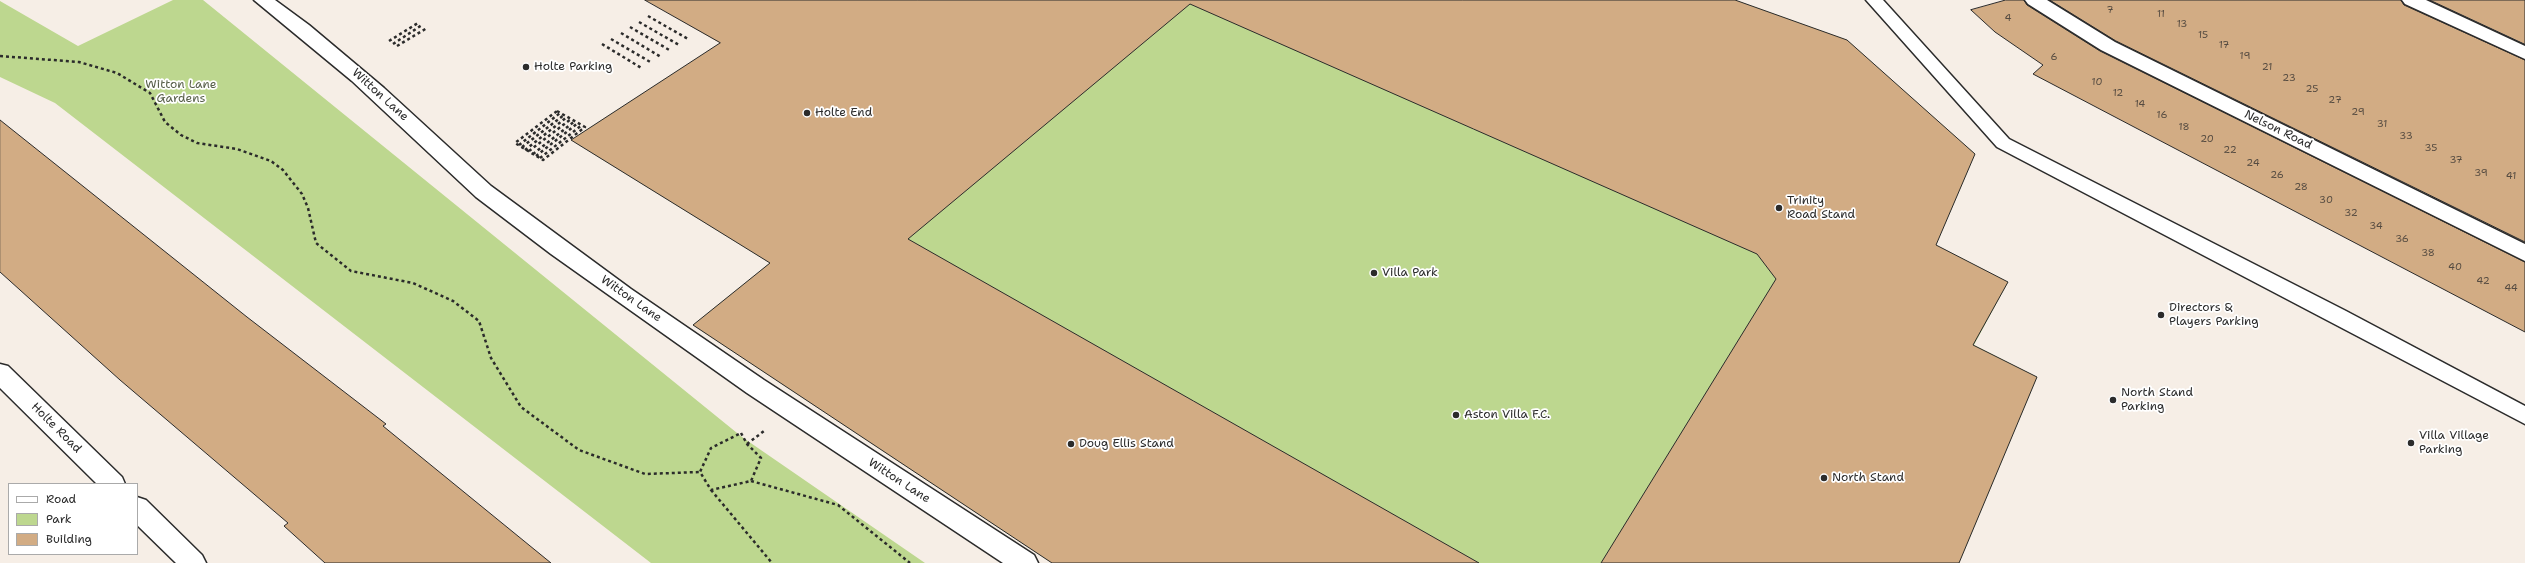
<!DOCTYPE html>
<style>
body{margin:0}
#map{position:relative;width:2525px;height:563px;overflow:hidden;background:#f6eee6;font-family:"Shantell Sans",sans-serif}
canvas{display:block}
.legend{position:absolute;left:8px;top:483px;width:130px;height:72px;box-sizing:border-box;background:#fff;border:1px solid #aaa;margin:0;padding:5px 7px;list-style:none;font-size:12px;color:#2b2b2b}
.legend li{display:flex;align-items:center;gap:8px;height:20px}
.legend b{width:20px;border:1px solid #aaa}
</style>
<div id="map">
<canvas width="2525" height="563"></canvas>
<ul class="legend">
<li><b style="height:5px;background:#fff"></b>Road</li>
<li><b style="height:11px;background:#bdd78f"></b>Park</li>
<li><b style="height:11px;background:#d2ac84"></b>Building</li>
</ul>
</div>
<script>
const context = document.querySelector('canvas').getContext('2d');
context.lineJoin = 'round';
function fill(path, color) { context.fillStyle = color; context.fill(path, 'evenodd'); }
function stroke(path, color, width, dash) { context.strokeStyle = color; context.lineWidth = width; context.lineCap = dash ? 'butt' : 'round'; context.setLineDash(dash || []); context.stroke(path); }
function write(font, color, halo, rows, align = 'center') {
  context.font = font + ' "Shantell Sans",sans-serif'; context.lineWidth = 3.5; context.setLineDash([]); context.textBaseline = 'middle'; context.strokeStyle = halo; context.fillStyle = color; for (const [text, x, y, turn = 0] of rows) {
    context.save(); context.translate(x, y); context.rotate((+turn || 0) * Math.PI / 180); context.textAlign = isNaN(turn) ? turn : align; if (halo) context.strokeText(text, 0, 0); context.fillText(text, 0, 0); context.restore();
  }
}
fill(new Path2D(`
 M 173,0 L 203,0 L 742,437 L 925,563 L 651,563 L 55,103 L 0,77 L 0,1 L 78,46 Z
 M 787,0 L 1735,0 L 1847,40 L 1975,154 L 1936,245 L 2008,282 L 1974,345 L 2037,377 L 1959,563 L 1052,563 L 693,325 L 770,263 L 571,140 Z`), '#bdd78f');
const building = new Path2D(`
 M 645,0 L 1735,0 L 1847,40 L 1975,154 L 1936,245 L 2008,282 L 1973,345 L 2037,377 L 1959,563 L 1601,563 L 1776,279 L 1757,254 L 1190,4 L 908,239 L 1479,563 L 1052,563 L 693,325 L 770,263 L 571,140 L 720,43 Z
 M 2006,0 L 2024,0 L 2027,5 L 2100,51 L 2525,262 L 2525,332 L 2033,74 L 2043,65 L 1995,32 L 1971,10 Z
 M 2050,0 L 2401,0 L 2404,5 L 2525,60 L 2525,242 L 2116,41 Z
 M 2430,0 L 2525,0 L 2525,44 Z
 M 0,120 L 247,317 L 386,424 L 383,426 L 551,563 L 325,563 L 284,526 L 288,523 L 120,380 L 0,272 Z`);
fill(building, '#d2ac84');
stroke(building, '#2b2b2b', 1);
const lane = new Path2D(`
 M 1866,0 L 1883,0 L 2009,139 L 2346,311 L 2525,406 L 2525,424 L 1997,147 Z`);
const street = new Path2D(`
 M 2025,0 L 2047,0 L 2115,42 L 2525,244 L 2525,261 L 2101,50 L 2028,4 Z
 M 2402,0 L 2426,0 L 2525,46 L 2525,59 L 2405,4 Z
 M 0,364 L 8,366 L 122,477 L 125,484 L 97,484 L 0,388 Z
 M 137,497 L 146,500 L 202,555 L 206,563 L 176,563 L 137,525 Z`);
const secondary = new Path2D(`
 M 254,0 L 275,0 L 309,25 L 384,88 L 491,186 L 631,289 L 764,380 L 1034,555 L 1038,563 L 1003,563 L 747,393 L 551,254 L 476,197 L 352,81 Z`);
stroke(lane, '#2b2b2b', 3);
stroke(street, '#2b2b2b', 3);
stroke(secondary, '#2b2b2b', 3);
stroke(new Path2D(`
 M 648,16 L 688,39
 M 639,22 L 679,45
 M 630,27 L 671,51
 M 621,33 L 661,57
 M 611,39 L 652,63
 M 389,41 L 418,23
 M 393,44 L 422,25
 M 602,44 L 643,69
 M 397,46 L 427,28
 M 0,56 L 79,62 L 117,73 L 150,93 L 165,122 L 181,135 L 197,143 L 237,149 L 271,161 L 283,170 L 302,194 L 308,208 L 316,243 L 351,271 L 413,283 L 453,301 L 479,321 L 491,358 L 521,407 L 579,450 L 645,474 L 700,472
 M 557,111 L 585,127 L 543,160 L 515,143 Z
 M 519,145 L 560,113
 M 522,147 L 564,115
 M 525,150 L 567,117
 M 529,151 L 571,119
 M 533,154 L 575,121
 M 536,156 L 578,123
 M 540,158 L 582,125
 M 741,433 L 747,444 L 761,458 L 751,481 L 711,490 L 700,472 L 711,448 Z
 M 747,444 L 764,431
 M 751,481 L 838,505 L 910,563
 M 711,490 L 772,563`), '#2b2b2b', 2.5, [3, 3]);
fill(lane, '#fff');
fill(street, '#fff');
fill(secondary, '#fff');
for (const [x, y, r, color] of [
 [526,67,4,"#2b2b2b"],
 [807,113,4,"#2b2b2b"],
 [1779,208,4,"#2b2b2b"],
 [1374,273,4,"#2b2b2b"],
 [2161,315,4,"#2b2b2b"],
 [2113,400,4,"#2b2b2b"],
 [1456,415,4,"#2b2b2b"],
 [2411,443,4,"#2b2b2b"],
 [1071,444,4,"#2b2b2b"],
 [1824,478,4,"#2b2b2b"]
]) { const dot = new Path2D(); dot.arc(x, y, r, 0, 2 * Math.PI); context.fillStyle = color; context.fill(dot); stroke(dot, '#fff', 1.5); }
write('10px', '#554b41', null, [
 ["7",2110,10],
 ["11",2161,14],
 ["4",2008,18],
 ["13",2182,24],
 ["15",2203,35],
 ["17",2224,45],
 ["19",2245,56],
 ["6",2054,57],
 ["21",2267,67],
 ["23",2289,78],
 ["10",2097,82],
 ["25",2312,89],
 ["12",2118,93],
 ["27",2335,100],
 ["14",2140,104],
 ["29",2358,112],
 ["16",2162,115],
 ["31",2382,124],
 ["18",2184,127],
 ["33",2406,136],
 ["20",2207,139],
 ["35",2431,148],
 ["22",2230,150],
 ["37",2456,160],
 ["24",2253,163],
 ["39",2481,173],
 ["26",2277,175],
 ["41",2511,176],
 ["28",2301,187],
 ["30",2326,200],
 ["32",2351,213],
 ["34",2376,226],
 ["36",2402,239],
 ["38",2428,253],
 ["40",2455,267],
 ["42",2483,281],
 ["44",2511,288]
]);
write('12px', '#2b2b2b', '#fff', [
 ["Holte Parking",534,67],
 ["Holte End",815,113],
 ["Trinity",1787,201],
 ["Road Stand",1787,215],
 ["Villa Park",1382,273],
 ["Directors &",2169,308],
 ["Players Parking",2169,322],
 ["North Stand",2121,393],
 ["Parking",2121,407],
 ["Aston Villa F.C.",1464,415],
 ["Villa Village",2419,436],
 ["Parking",2419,450],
 ["Doug Ellis Stand",1079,444],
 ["North Stand",1832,478]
], 'left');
write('12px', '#575f49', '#fff', [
 ["Witton Lane",181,85],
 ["Gardens",181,99]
]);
write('12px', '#2b2b2b', '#fff', [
 ["Witton Lane",380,95,42],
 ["Nelson Road",2278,130,26],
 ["Witton Lane",631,299,35],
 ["Holte Road",56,428,45],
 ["Witton Lane",899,481,33]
]);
</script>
